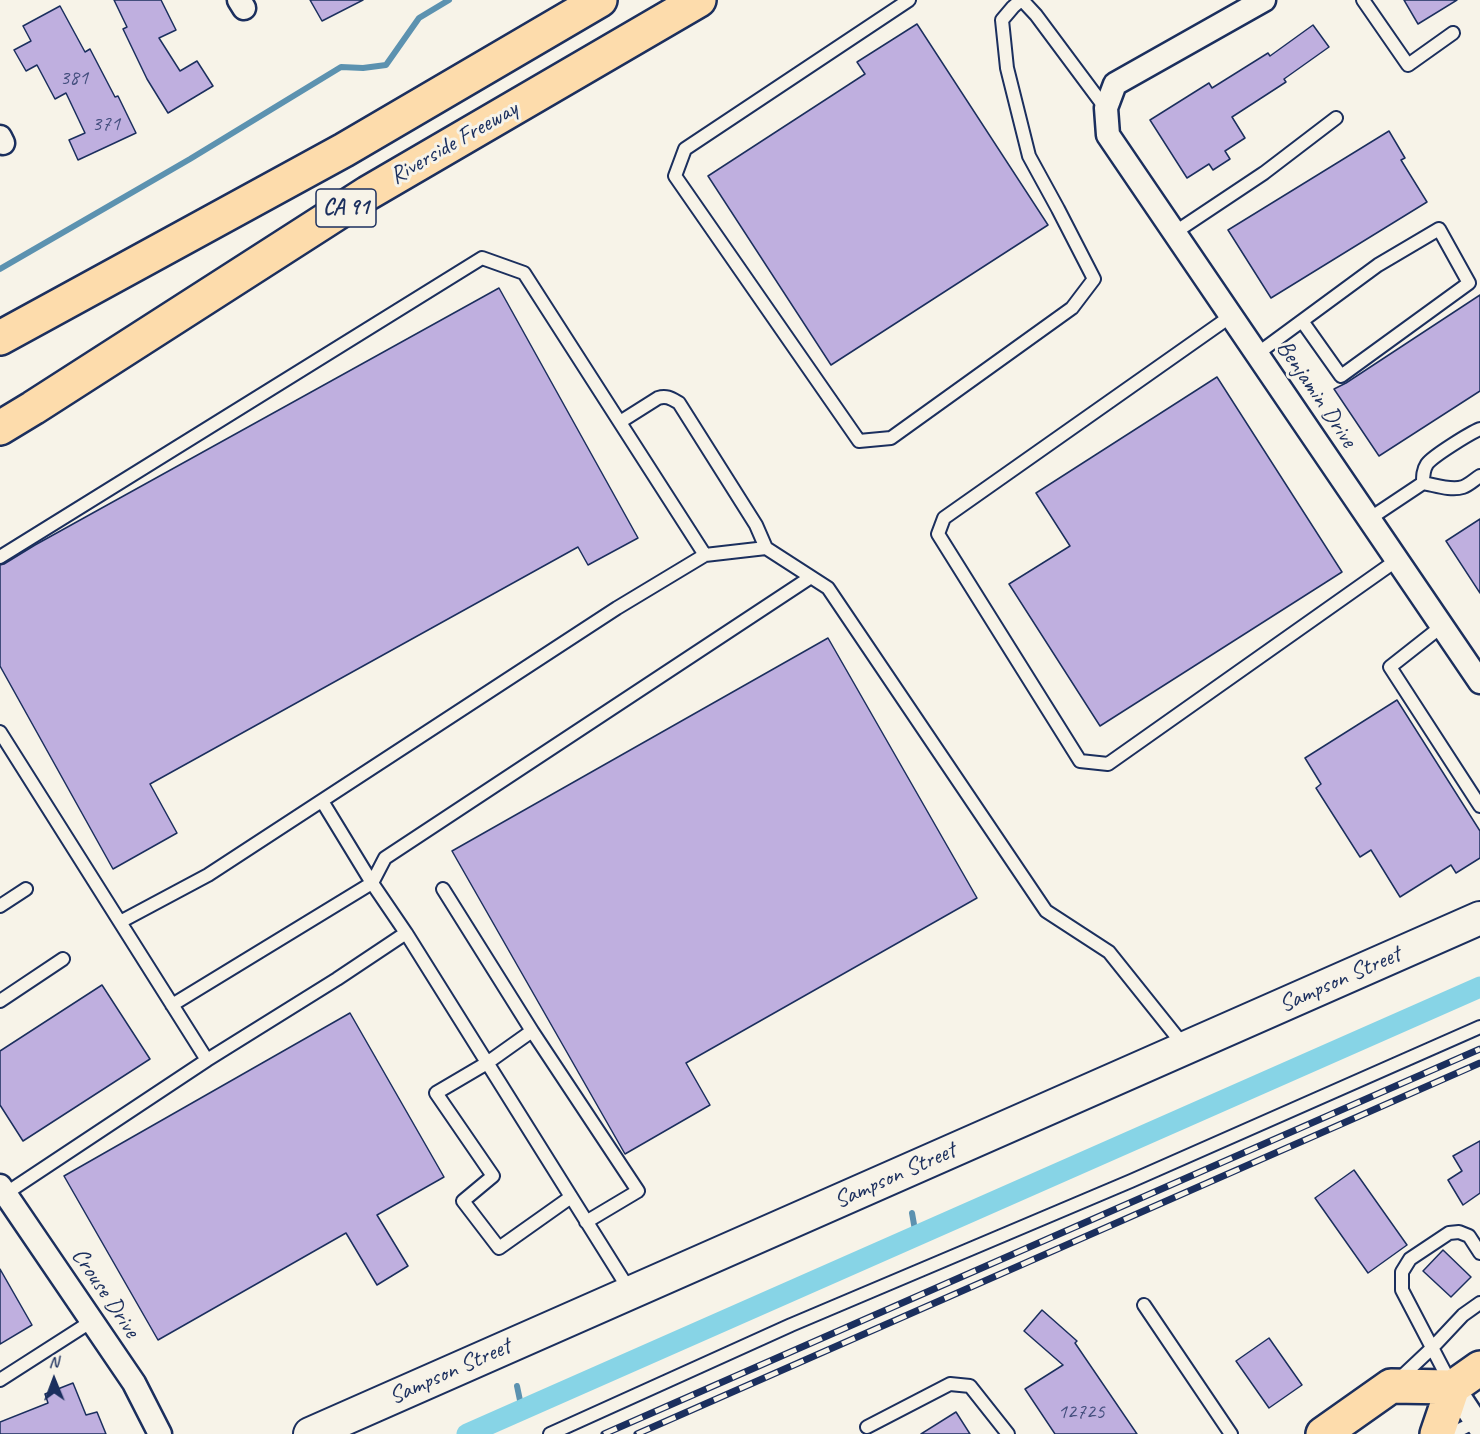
<!DOCTYPE html>
<style>
body{margin:0}
#map{position:relative;width:1480px;height:1434px;overflow:hidden;background:#f7f3e8;font-family:Caveat,sans-serif}
canvas{display:block}
.north{position:absolute;left:24px;top:1350px;width:60px;height:60px;-webkit-text-stroke:4px #f7f3e8;paint-order:stroke;rotate:359deg;font-size:16px;font-weight:700;line-height:24px;text-align:center;color:#1b2f5e}
.north::after{content:'';display:block;margin:auto;width:21px;height:27px;background:#1b2f5e;clip-path:polygon(50% 0,100% 100%,50% 72%,0 100%)}
</style>
<div id="map">
<canvas width="1480" height="1434"></canvas>
<div class="north">N</div>
</div>
<script>
const context = document.querySelector('canvas').getContext('2d');
context.lineJoin = 'round';
function stroke(path, color, width, dash) { context.strokeStyle = color; context.lineWidth = width; context.lineCap = dash ? 'butt' : 'round'; context.setLineDash(dash || []); context.stroke(path); }
function fill(path, color) { context.fillStyle = color; context.fill(path, 'evenodd'); }
function write(font, color, halo, rows, align = 'center') {
  context.font = font + ' Caveat,sans-serif'; context.lineWidth = 6; context.setLineDash([]); context.textBaseline = 'middle'; context.strokeStyle = halo; context.fillStyle = color; for (const [text, x, y, turn = 0] of rows) {
    context.save(); context.translate(x, y); context.rotate((+turn || 0) * Math.PI / 180); context.textAlign = isNaN(turn) ? turn : align; if (halo) context.strokeText(text, 0, 0); context.fillText(text, 0, 0); context.restore();
  }
}
stroke(new Path2D(`
 M 0,269 L 190,159 L 341,67 L 363,68 L 386,65 L 419,18 L 449,0
 M 912,1213 L 916,1236
 M 517,1386 L 522,1410`), '#5c92b0', 6);
stroke(new Path2D(`
 M 467,1434 L 1480,987`), '#87d4e6', 21);
const building = new Path2D(`
 M 114,0 L 161,0 L 176,30 L 159,38 L 180,71 L 197,61 L 213,86 L 168,113 L 147,79 L 123,29 L 127,27 Z
 M 310,0 L 363,0 L 322,21 Z
 M 1404,0 L 1457,0 L 1418,24 Z
 M 60,6 L 85,52 L 90,49 L 115,97 L 118,96 L 136,133 L 78,160 L 69,140 L 85,133 L 66,93 L 55,99 L 37,65 L 26,71 L 14,50 L 31,41 L 23,26 Z
 M 917,24 L 1048,225 L 831,365 L 708,176 L 865,74 L 857,62 Z
 M 1313,25 L 1329,47 L 1284,79 L 1286,82 L 1232,117 L 1245,138 L 1225,151 L 1230,159 L 1213,170 L 1209,164 L 1187,178 L 1150,120 L 1209,83 L 1212,88 L 1268,53 L 1270,56 Z
 M 1389,131 L 1405,158 L 1401,160 L 1427,202 L 1271,298 L 1228,230 Z
 M 499,288 L 638,538 L 588,565 L 578,547 L 150,784 L 177,833 L 113,869 L 0,666 L 0,565 L 4,564 L 35,545 Z
 M 1480,295 L 1480,391 L 1379,456 L 1334,389 L 1346,383 Z
 M 1217,377 L 1342,572 L 1100,726 L 1009,584 L 1070,546 L 1036,493 Z
 M 1480,519 L 1480,593 L 1446,541 Z
 M 828,638 L 977,898 L 686,1063 L 710,1105 L 625,1154 L 452,851 Z
 M 1397,700 L 1480,831 L 1480,858 L 1456,873 L 1451,865 L 1400,897 L 1371,850 L 1360,857 L 1316,788 L 1321,784 L 1305,758 Z
 M 102,985 L 150,1059 L 23,1141 L 0,1105 L 0,1051 Z
 M 350,1013 L 444,1177 L 377,1215 L 408,1266 L 377,1285 L 346,1233 L 158,1340 L 64,1176 Z
 M 1480,1141 L 1480,1193 L 1463,1205 L 1448,1180 L 1462,1171 L 1453,1156 Z
 M 1354,1170 L 1407,1245 L 1368,1273 L 1315,1198 Z
 M 1443,1250 L 1471,1277 L 1451,1297 L 1423,1271 Z
 M 0,1269 L 32,1325 L 0,1344 Z
 M 1042,1310 L 1077,1341 L 1075,1343 L 1137,1434 L 1055,1434 L 1025,1389 L 1063,1365 L 1024,1331 Z
 M 1269,1338 L 1302,1385 L 1269,1408 L 1236,1361 Z
 M 73,1383 L 86,1415 L 97,1412 L 106,1434 L 0,1434 L 0,1422 L 48,1403 L 45,1394 Z
 M 956,1412 L 970,1434 L 921,1434 Z`);
fill(building, '#bfafdf');
stroke(building, '#1b2f5e', 1.5);
const lane = new Path2D(`
 M 909,0 L 685,149 L 675,176 L 859,441 L 891,438 L 1072,308 L 1094,279 L 1058,209 L 1029,156 L 1007,68 L 1002,20 L 1013,7 L 1021,0
 M 1022,0 L 1036,15 L 1106,109
 M 1363,0 L 1408,65 L 1453,33
 M 1174,233 L 1264,173 L 1336,118
 M 1231,316 L 944,518 L 938,534 L 1080,761 L 1108,764 L 1397,560
 M 1257,354 L 1378,265 L 1439,229 L 1469,283 L 1341,376 L 1302,321
 M 620,422 L 658,398 C 667,395 672,399 679,403 L 756,525 L 766,548
 M 1423,483 C 1423,476 1423,470 1427,464 C 1433,456 1470,433 1480,429
 M 1369,519 L 1423,483 C 1435,485 1451,491 1463,487 C 1469,485 1475,479 1480,476
 M 0,557 L 482,258 L 524,273 L 705,555 L 766,548 L 828,588 L 1046,911 L 1109,952 L 1185,1047
 M 1442,626 L 1390,667 L 1480,806
 M 0,732 L 207,1060 L 5,1194
 M 443,889 L 532,1031
 M 0,906 L 26,889
 M 120,922 L 208,875 L 617,608 L 705,555
 M 406,933 L 630,1291
 M 0,1001 L 63,959
 M 172,1005 L 372,883 L 322,801
 M 207,1060 L 337,979 L 406,933 L 372,883 L 385,858 L 811,577
 M 571,1197 L 499,1248 L 463,1201 L 493,1176 L 436,1093 L 487,1063 L 532,1031 L 638,1191 L 586,1222
 M 1144,1305 L 1231,1434
 M 0,1380 L 92,1321
 M 1398,1380 L 1432,1348 L 1463,1315 L 1480,1303
 M 1451,1384 L 1402,1290 L 1402,1272 L 1410,1259 L 1449,1233 L 1459,1232 L 1469,1236 L 1480,1253
 M 867,1427 L 950,1384 L 970,1386 L 1008,1434
 M 550,1434 L 791,1325 L 1131,1181 L 1480,1027
 M 1451,1434 L 1479,1420`);
const street = new Path2D(`
 M 239,0 L 244,8
 M 1264,0 L 1115,84 L 1106,108 L 1108,135 L 1480,682
 M 0,137 L 3,143
 M 0,1186 L 134,1383 L 160,1434
 M 1453,1387 L 1480,1428`);
const secondary = new Path2D(`
 M 310,1434 L 1480,918`);
const primary = new Path2D(`
 M 1323,1434 L 1391,1386 L 1453,1387 L 1480,1368
 M 1437,1434 L 1453,1387`);
const highway = new Path2D(`
 M 0,338 L 344,150 L 600,0
 M 0,428 L 33,408 L 368,193 L 699,0`);
stroke(lane, '#1b2f5e', 16);
stroke(street, '#1b2f5e', 27);
stroke(secondary, '#1b2f5e', 36);
stroke(primary, '#1b2f5e', 38);
stroke(highway, '#1b2f5e', 38);
stroke(lane, '#f7f3e8', 12);
stroke(street, '#f7f3e8', 22);
stroke(secondary, '#f7f3e8', 32);
stroke(primary, '#fddcac', 33);
stroke(highway, '#fddcac', 33);
const rail = new Path2D(`
 M 604,1434 L 1480,1049
 M 637,1434 L 1480,1063`);
stroke(rail, '#1b2f5e', 7);
stroke(rail, '#f7f3e8', 4.5, [14]);
write('21px', '#444f7e', null, [
 ["381",74,78],
 ["371",106,124],
 ["12725",1081,1412]
]);
for (const [x, y, w] of [
 [346,208,60]
]) { const box = new Path2D(); box.roundRect(x - w / 2, y - 19, w, 38, 4.5); context.fillStyle = '#f7f3e8'; context.fill(box); stroke(box, '#1b2f5e', 1.5); }
write('bold 22px', '#1b2f5e', null, [
 ["CA 91",346,208]
]);
write('24px', '#1b2f5e', '#f7f3e8', [
 ["Riverside Freeway",454,143,-30],
 ["Benjamin Drive",1316,394,56],
 ["Sampson Street",1340,980,-24],
 ["Sampson Street",895,1176,-24],
 ["Crouse Drive",105,1293,56],
 ["Sampson Street",450,1372,-24]
]);
</script>
